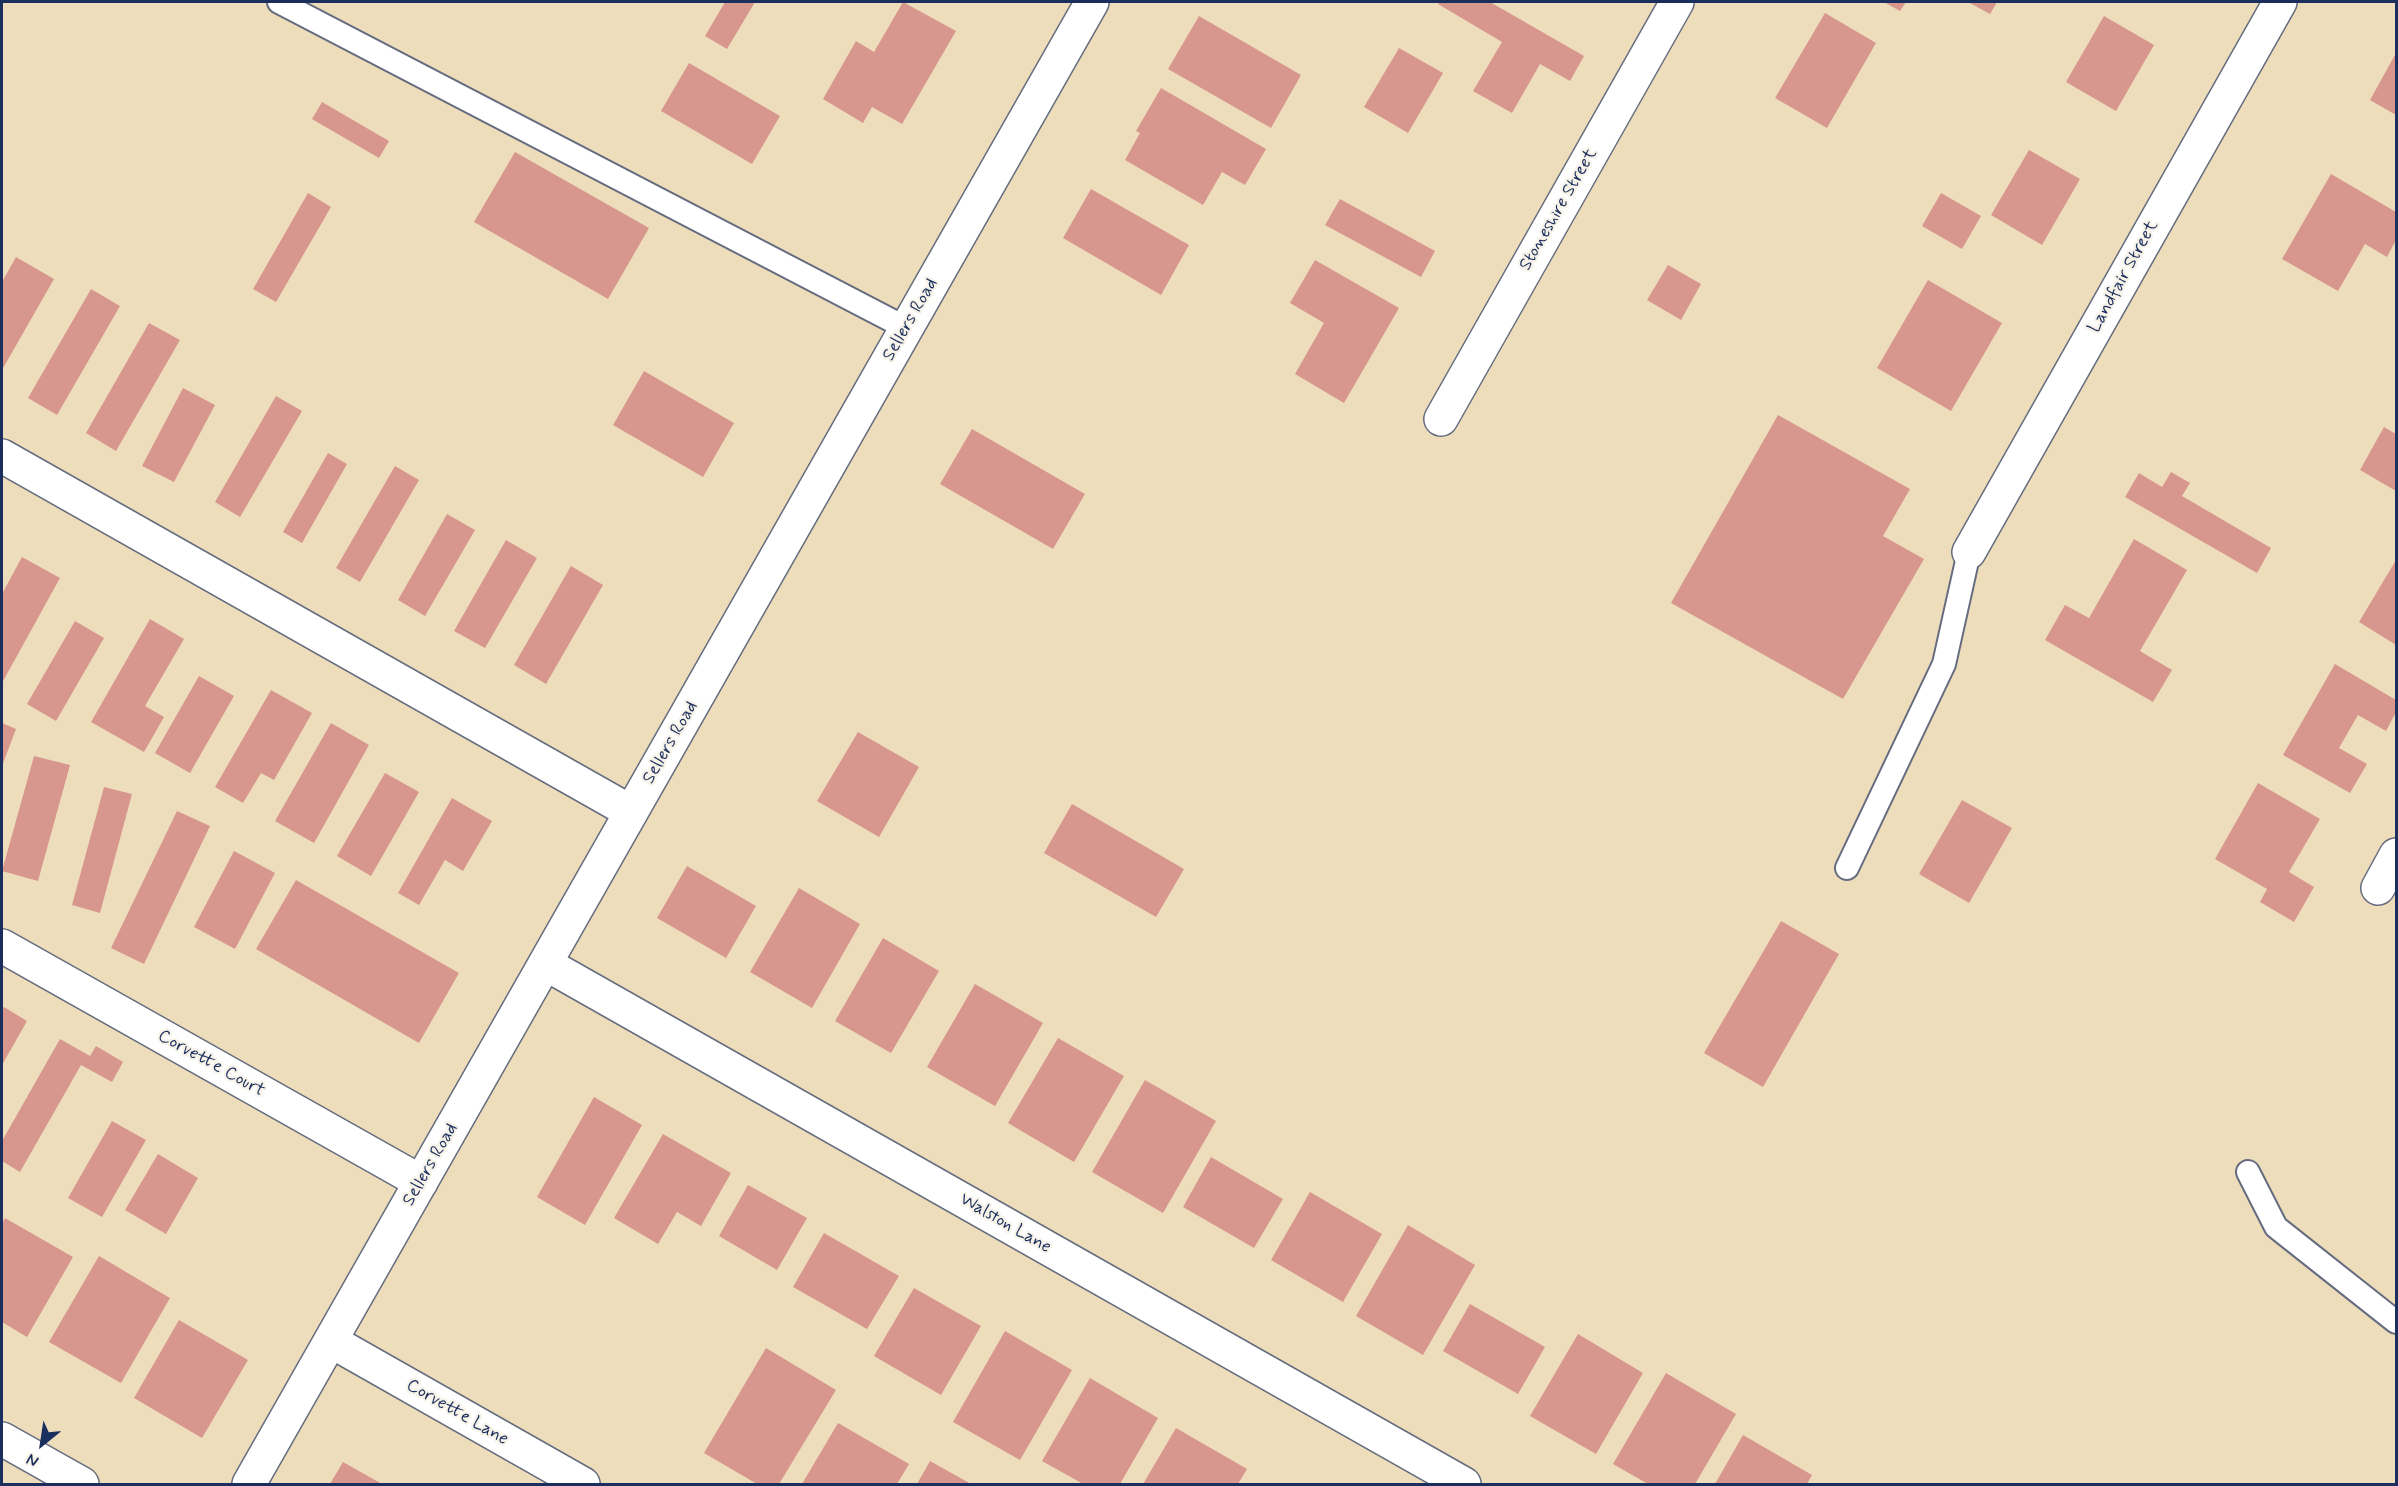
<!DOCTYPE html>
<style>
body{margin:0}
#map{position:relative;width:2398px;height:1486px;overflow:hidden;background:#edb;font-family:Mynerve,sans-serif}
canvas{display:block}
.frame{position:absolute;inset:0;border:3px solid #1b2f5e;pointer-events:none}
.north{position:absolute;left:12px;top:1414px;width:60px;height:60px;-webkit-text-stroke:4px #f7f3e8;paint-order:stroke;rotate:210deg;font-size:16px;font-weight:700;line-height:24px;text-align:center;color:#1b2f5e}
.north::after{content:'';display:block;margin:auto;width:21px;height:27px;background:#1b2f5e;clip-path:polygon(50% 0,100% 100%,50% 72%,0 100%)}
</style>
<div id="map">
<canvas width="2398" height="1486"></canvas>
<div class="frame"></div>
<div class="north">N</div>
</div>
<script>
const context = document.querySelector('canvas').getContext('2d');
context.lineJoin = 'round';
function fill(path, color) { context.fillStyle = color; context.fill(path, 'evenodd'); }
function stroke(path, color, width, dash) { context.strokeStyle = color; context.lineWidth = width; context.lineCap = dash ? 'butt' : 'round'; context.setLineDash(dash || []); context.stroke(path); }
function write(font, color, halo, rows, align = 'center') {
  context.font = font + ' Mynerve,sans-serif'; context.lineWidth = 4.5; context.setLineDash([]); context.textBaseline = 'middle'; context.strokeStyle = halo; context.fillStyle = color; for (const [text, x, y, turn = 0] of rows) {
    context.save(); context.translate(x, y); context.rotate((+turn || 0) * Math.PI / 180); context.textAlign = isNaN(turn) ? turn : align; if (halo) context.strokeText(text, 0, 0); context.fillText(text, 0, 0); context.restore();
  }
}
fill(new Path2D(`
 M 725,2 L 755,2 L 727,49 L 705,36 Z
 M 903,2 L 956,31 L 902,124 L 872,107 L 863,123 L 823,99 L 856,41 L 874,52 Z
 M 1439,2 L 1490,2 L 1584,56 L 1570,81 L 1540,64 L 1512,113 L 1473,91 L 1502,42 L 1438,4 Z
 M 1884,2 L 1906,2 L 1900,11 Z
 M 1968,2 L 1997,2 L 1990,14 Z
 M 1825,13 L 1876,43 L 1827,128 L 1775,98 Z
 M 1199,16 L 1301,75 L 1271,128 L 1168,69 Z
 M 2104,16 L 2154,45 L 2116,111 L 2066,82 Z
 M 1399,48 L 1443,73 L 1408,133 L 1364,107 Z
 M 2396,53 L 2396,115 L 2370,100 Z
 M 689,63 L 780,116 L 752,164 L 661,111 Z
 M 1161,88 L 1266,149 L 1245,185 L 1222,172 L 1203,205 L 1125,160 L 1140,133 L 1136,131 Z
 M 322,102 L 389,141 L 379,158 L 312,119 Z
 M 2029,150 L 2080,179 L 2042,245 L 1991,215 Z
 M 515,152 L 649,228 L 608,299 L 474,222 Z
 M 2331,174 L 2396,212 L 2396,240 L 2387,257 L 2365,244 L 2338,291 L 2282,259 Z
 M 1091,189 L 1189,245 L 1161,295 L 1063,238 Z
 M 308,193 L 331,207 L 276,302 L 253,289 Z
 M 1941,193 L 1981,216 L 1962,249 L 1922,226 Z
 M 1340,199 L 1435,251 L 1421,277 L 1325,225 Z
 M 16,257 L 54,279 L 2,370 L 2,282 Z
 M 1315,260 L 1399,308 L 1344,403 L 1295,374 L 1324,323 L 1290,303 Z
 M 1668,265 L 1701,284 L 1681,320 L 1647,300 Z
 M 1928,280 L 2002,323 L 1951,411 L 1877,368 Z
 M 91,289 L 120,306 L 57,415 L 28,398 Z
 M 149,323 L 180,340 L 116,451 L 86,433 Z
 M 644,371 L 734,423 L 703,477 L 613,425 Z
 M 183,388 L 215,405 L 174,482 L 142,466 Z
 M 276,396 L 302,411 L 240,517 L 215,502 Z
 M 1778,415 L 1910,489 L 1883,536 L 1924,559 L 1843,699 L 1671,603 Z
 M 2384,427 L 2396,434 L 2396,491 L 2360,470 Z
 M 972,429 L 1085,494 L 1053,549 L 940,484 Z
 M 328,453 L 347,464 L 302,543 L 283,532 Z
 M 395,466 L 419,480 L 360,582 L 336,568 Z
 M 2171,472 L 2190,483 L 2182,496 L 2271,548 L 2257,573 L 2125,497 L 2139,473 L 2162,487 Z
 M 447,514 L 475,530 L 425,616 L 398,600 Z
 M 2134,539 L 2187,570 L 2140,651 L 2172,670 L 2153,702 L 2045,640 L 2065,605 L 2089,618 Z
 M 506,540 L 537,558 L 485,648 L 454,631 Z
 M 22,557 L 60,578 L 2,683 L 2,594 Z
 M 2396,560 L 2396,645 L 2359,622 Z
 M 571,566 L 603,585 L 546,684 L 514,665 Z
 M 150,619 L 184,639 L 145,706 L 164,717 L 144,752 L 91,722 Z
 M 75,621 L 104,638 L 56,721 L 27,704 Z
 M 2335,664 L 2396,700 L 2396,712 L 2386,731 L 2358,715 L 2339,748 L 2367,764 L 2350,793 L 2283,755 Z
 M 199,676 L 234,696 L 190,773 L 155,753 Z
 M 271,690 L 312,713 L 274,780 L 261,773 L 243,803 L 215,787 Z
 M 2,723 L 16,729 L 2,766 Z
 M 331,723 L 369,745 L 314,843 L 275,821 Z
 M 858,732 L 919,767 L 879,837 L 817,801 Z
 M 34,756 L 70,765 L 38,881 L 2,871 Z
 M 385,773 L 419,792 L 371,876 L 337,856 Z
 M 2258,783 L 2320,819 L 2289,872 L 2314,887 L 2294,922 L 2260,902 L 2267,889 L 2215,859 Z
 M 104,787 L 132,794 L 100,913 L 72,905 Z
 M 452,798 L 492,821 L 463,871 L 445,860 L 419,905 L 398,893 Z
 M 1962,800 L 2012,828 L 1969,903 L 1919,874 Z
 M 1072,804 L 1184,869 L 1156,917 L 1044,853 Z
 M 177,811 L 210,826 L 144,964 L 111,948 Z
 M 234,851 L 275,873 L 235,949 L 194,927 Z
 M 687,866 L 756,906 L 726,958 L 657,918 Z
 M 296,880 L 459,973 L 419,1043 L 256,949 Z
 M 799,888 L 860,924 L 812,1008 L 750,972 Z
 M 1781,921 L 1839,954 L 1763,1087 L 1704,1053 Z
 M 883,938 L 939,971 L 891,1053 L 835,1021 Z
 M 975,984 L 1043,1023 L 995,1106 L 927,1067 Z
 M 4,1007 L 27,1021 L 2,1065 L 2,1011 Z
 M 1058,1038 L 1124,1076 L 1074,1162 L 1008,1123 Z
 M 60,1039 L 90,1056 L 96,1046 L 123,1062 L 112,1082 L 81,1065 L 20,1172 L 2,1161 L 2,1141 Z
 M 1145,1080 L 1216,1121 L 1163,1213 L 1092,1172 Z
 M 594,1097 L 642,1125 L 585,1225 L 537,1197 Z
 M 112,1121 L 146,1140 L 102,1217 L 68,1198 Z
 M 663,1134 L 731,1173 L 701,1226 L 677,1212 L 658,1244 L 614,1218 Z
 M 158,1154 L 198,1178 L 166,1234 L 125,1210 Z
 M 1211,1157 L 1283,1199 L 1254,1248 L 1183,1207 Z
 M 748,1185 L 807,1218 L 777,1270 L 719,1236 Z
 M 1310,1192 L 1382,1234 L 1343,1302 L 1271,1260 Z
 M 5,1218 L 73,1257 L 27,1337 L 2,1322 L 2,1224 Z
 M 1408,1225 L 1475,1265 L 1423,1355 L 1356,1316 Z
 M 824,1233 L 899,1276 L 867,1329 L 793,1287 Z
 M 99,1256 L 170,1298 L 121,1383 L 49,1342 Z
 M 914,1288 L 981,1326 L 941,1395 L 874,1356 Z
 M 1470,1304 L 1545,1347 L 1518,1394 L 1443,1351 Z
 M 179,1320 L 248,1360 L 202,1438 L 134,1398 Z
 M 1005,1331 L 1072,1370 L 1020,1460 L 953,1422 Z
 M 1578,1334 L 1643,1373 L 1596,1454 L 1530,1416 Z
 M 766,1348 L 836,1390 L 779,1484 L 757,1484 L 704,1453 Z
 M 1666,1373 L 1736,1414 L 1695,1484 L 1648,1484 L 1613,1464 Z
 M 1090,1378 L 1158,1418 L 1120,1484 L 1083,1484 L 1042,1461 Z
 M 838,1423 L 909,1464 L 897,1484 L 802,1484 Z
 M 1176,1428 L 1247,1469 L 1238,1484 L 1143,1484 Z
 M 1743,1435 L 1812,1475 L 1807,1484 L 1715,1484 Z
 M 930,1461 L 971,1484 L 917,1484 Z
 M 343,1462 L 382,1484 L 330,1484 Z`), '#d7978e');
const service = new Path2D(`
 M 279,2 L 906,328
 M 1847,868 L 1944,664 L 1969,552
 M 2248,1172 L 2276,1227 L 2396,1322`);
const minor = new Path2D(`
 M 1441,419 L 1677,2
 M 2,456 L 631,812
 M 1969,552 L 2280,2
 M 2378,888 L 2396,855
 M 2,946 L 421,1182
 M 546,964 L 1464,1484
 M 331,1341 L 583,1484
 M 2,1439 L 82,1484`);
const tertiary = new Path2D(`
 M 249,1484 L 1092,2`);
stroke(service, '#656c7f', 26);
stroke(minor, '#656c7f', 36);
stroke(tertiary, '#656c7f', 36);
stroke(service, '#fff', 22);
stroke(minor, '#fff', 33);
stroke(tertiary, '#fff', 33);
write('18px', '#1b2f5e', '#f7f3e8', [
 ["Stoneshire Street",1559,210,-60],
 ["Landfair Street",2124,277,-61],
 ["Sellers Road",911,320,-60],
 ["Sellers Road",671,743,-60],
 ["Corvette Court",211,1064,29],
 ["Sellers Road",431,1165,-60],
 ["Walston Lane",1005,1224,30],
 ["Corvette Lane",457,1413,30]
]);
</script>
